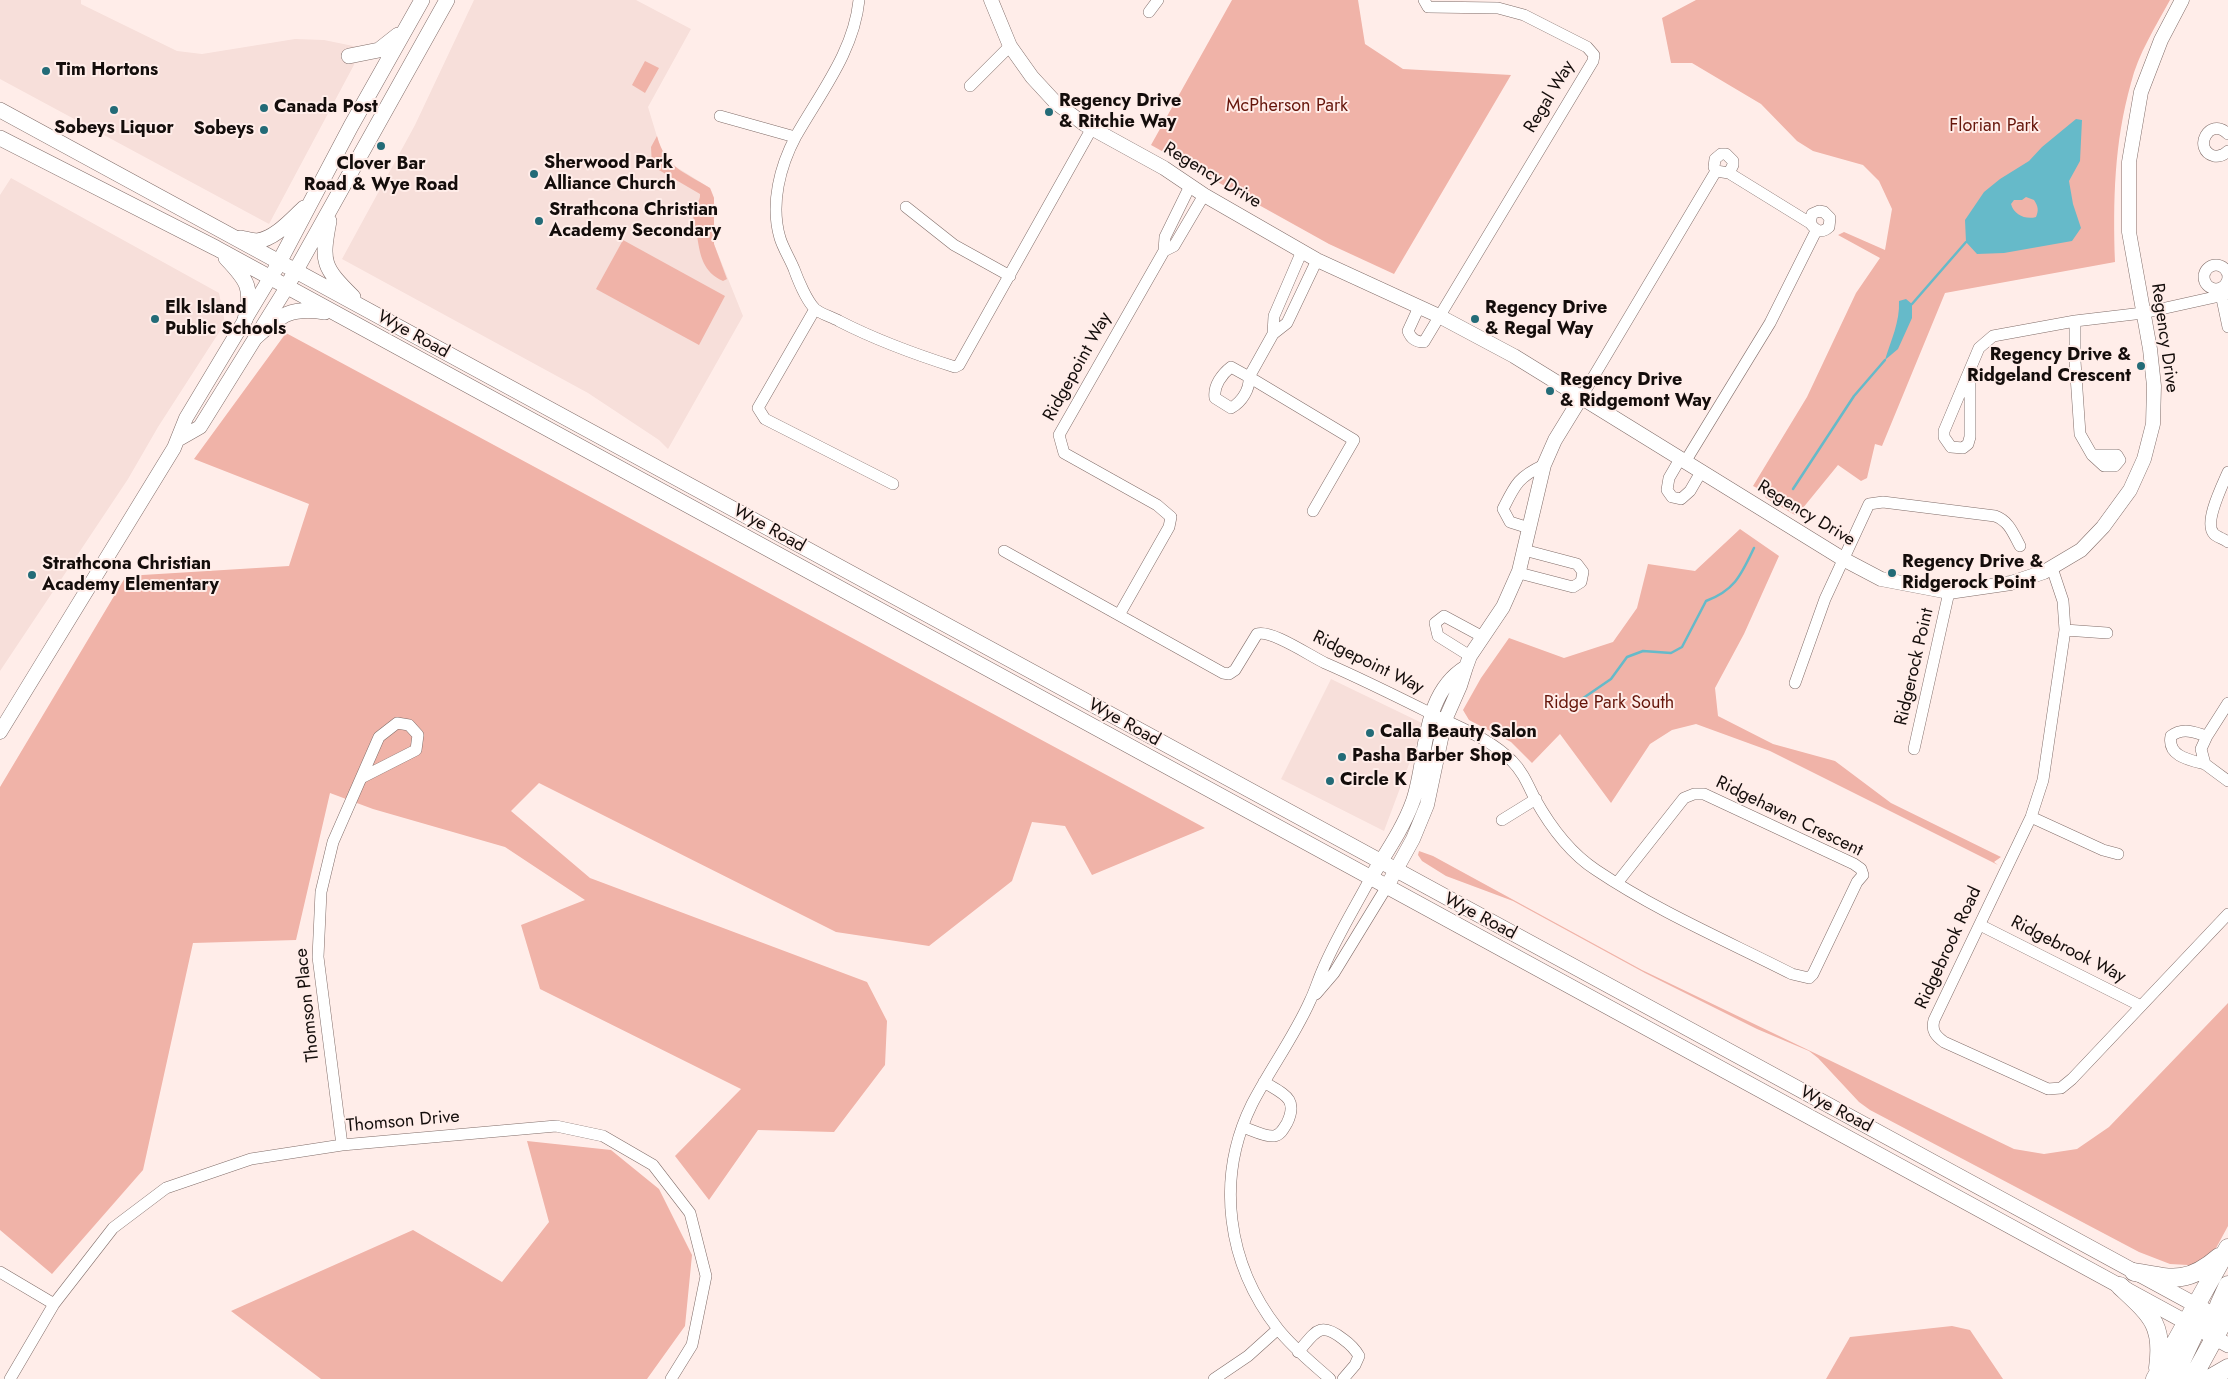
<!DOCTYPE html>
<style>
body{margin:0}
canvas{display:block;background:#ffede9}
</style>
<canvas width="2228" height="1379"></canvas>
<script>
const context = document.querySelector('canvas').getContext('2d');
context.lineJoin = 'round';
function fill(path, color) { context.fillStyle = color; context.fill(path, 'evenodd'); }
function stroke(path, color, width, dash) { context.strokeStyle = color; context.lineWidth = width; context.lineCap = dash ? 'butt' : 'round'; context.setLineDash(dash || []); context.stroke(path); }
function write(font, color, halo, rows, align = 'center') {
  context.font = font + ' Jost,sans-serif'; context.lineWidth = 4; context.setLineDash([]); context.textBaseline = 'middle'; context.strokeStyle = halo; context.fillStyle = color; for (const [text, x, y, turn = 0] of rows) {
    context.save(); context.translate(x, y); context.rotate((+turn || 0) * Math.PI / 180); context.textAlign = isNaN(turn) ? turn : align; if (halo) context.strokeText(text, 0, 0); context.fillText(text, 0, 0); context.restore();
  }
}
fill(new Path2D(`
 M 0,0 L 81,0 L 81,4 L 177,51 L 202,54 L 295,39 L 324,40 L 363,48 L 269,224 L 0,79 Z
 M 474,0 L 636,0 L 691,29 L 648,107 L 662,153 L 670,163 L 710,188 L 712,192 L 714,198 L 714,244 L 743,316 L 668,449 L 659,440 L 588,393 L 342,259 L 415,125 Z
 M 11,178 L 219,293 L 225,323 L 158,427 L 128,479 L 0,671 L 0,195 Z
 M 1331,679 L 1424,724 L 1384,831 L 1281,779 Z`), '#f7dfda');
fill(new Path2D(`
 M 1232,0 L 1358,0 L 1365,44 L 1403,69 L 1511,75 L 1394,274 L 1329,244 L 1151,145 Z
 M 1696,0 L 2170,0 C 2156,26 2138,54 2131,83 C 2114,143 2113,201 2115,262 L 1945,293 L 1882,446 L 1875,444 L 1867,478 L 1861,481 L 1838,465 L 1798,514 L 1795,515 L 1766,498 L 1761,490 L 1753,486 L 1807,397 L 1856,293 L 1880,258 L 1838,235 L 1844,232 L 1885,250 L 1892,209 L 1879,181 L 1863,165 L 1813,151 L 1797,141 L 1761,104 L 1692,63 L 1671,63 L 1662,18 Z
 M 645,61 L 659,68 L 645,93 L 632,85 Z
 M 657,136 C 666,168 683,171 710,188 L 714,198 L 714,244 L 727,279 L 723,281 C 703,272 700,256 697,235 C 696,229 694,222 693,216 C 692,208 701,202 700,194 L 652,166 L 651,147 Z
 M 623,240 L 725,296 L 699,345 L 596,289 Z
 M 286,333 L 1205,828 L 1092,875 L 1065,826 L 1032,822 L 1012,881 L 929,946 L 836,932 L 539,783 L 511,811 L 590,878 L 867,982 L 887,1021 L 885,1065 L 834,1132 L 758,1130 L 709,1200 L 675,1156 L 741,1089 L 540,989 L 521,925 L 585,900 L 505,847 L 373,809 L 330,793 L 296,940 L 193,943 L 143,1170 L 52,1274 L 0,1230 L 0,787 L 126,576 L 289,566 L 309,504 L 194,459 Z
 M 1740,529 L 1779,556 L 1744,634 L 1715,688 L 1718,716 L 1773,744 L 1835,761 L 1891,803 L 2001,857 L 1994,862 L 1998,865 L 1770,751 L 1696,724 L 1672,730 L 1650,744 L 1611,803 L 1560,734 L 1532,763 L 1511,742 L 1469,720 L 1463,710 L 1481,678 L 1509,638 L 1564,658 L 1613,642 L 1637,608 L 1648,564 L 1695,571 Z
 M 1419,851 L 1433,856 L 1642,970 L 2014,1149 L 2044,1154 L 2077,1149 L 2109,1127 L 2228,1003 L 2228,1226 L 2215,1250 L 2190,1270 L 2188,1265 L 2170,1264 L 2139,1252 L 1870,1110 L 1859,1102 L 1818,1058 L 1809,1051 L 1757,1029 L 1645,973 L 1513,901 L 1446,876 L 1422,861 L 1418,855 Z
 M 527,1141 L 611,1150 L 659,1189 L 692,1255 L 685,1326 L 647,1379 L 321,1379 L 231,1311 L 413,1230 L 502,1282 L 549,1222 Z
 M 1952,1326 L 1970,1330 L 2003,1379 L 1826,1379 L 1850,1337 Z`), '#f0b3a8');
fill(new Path2D(`
 M 2076,119 L 2082,120 L 2080,161 L 2069,181 L 2073,204 L 2081,228 L 2072,241 L 2004,253 L 1977,254 L 1966,242 L 1965,220 L 1984,192 L 2000,179 L 2029,161 L 2042,147 ZM 2026,197 L 2034,200 C 2038,206 2039,210 2036,217 C 2026,220 2014,215 2011,204 L 2014,200 L 2022,200 Z
 M 1906,299 L 1912,304 L 1912,318 L 1898,349 L 1885,360 C 1891,340 1900,322 1899,301 Z`), '#66bac9');
stroke(new Path2D(`
 M 1912,304 L 1966,242
 M 1793,489 L 1854,396 L 1885,360
 M 1576,703 L 1611,679 L 1627,657 L 1643,651 L 1671,653 L 1682,647 L 1706,601 C 1735,590 1741,575 1754,548`), '#66bac9', 2.5);
const minor = new Path2D(`
 M 859,0 C 854,51 821,92 796,136 C 780,166 770,204 780,238 C 783,248 790,259 794,269 C 798,280 807,301 815,309 C 821,314 832,317 839,321 C 876,340 914,354 955,367 L 959,365 L 1092,128
 M 1149,12 L 1158,0
 M 970,86 L 1010,46
 M 720,116 L 795,137
 M 2228,134 C 2209,115 2192,150 2214,156 C 2220,157 2224,155 2228,151
 M 1716,171 L 1729,173 L 1810,223 C 1816,231 1821,234 1829,227 L 1830,218 L 1824,212 L 1819,211 L 1812,214 L 1810,223
 M 1716,171 L 1714,167 L 1715,159 L 1721,154 L 1726,154 L 1733,161 L 1733,165 L 1729,173
 M 906,207 L 954,245 L 1010,276
 M 1164,251 L 1174,246 L 1204,195
 M2204 277a12 12 0 1 1 24 0a12 12 0 1 1-24 0Z
 M 2220,289 L 2228,327
 M 1419,307 L 1408,331 C 1411,339 1416,342 1424,342 L 1593,61 L 1594,55 L 1587,47 L 1524,15 L 1498,8 L 1428,7 L 1424,0
 M 815,309 L 758,408 L 765,419 L 893,484
 M 2075,321 L 2075,361 L 2080,434 L 2092,455 L 2104,466 L 2115,466 L 2120,460 L 2117,455 L 2092,455
 M 1273,334 L 1274,316 L 1302,251
 M 1968,376 L 1970,378 L 1970,437 L 1968,444 L 1963,448 L 1951,447 L 1944,437 L 1944,431 L 1979,348 L 1993,336 L 2075,321 L 2143,313 L 2228,294
 M 1582,396 L 1716,171
 M 1680,459 L 1669,478 L 1667,490 L 1672,497 L 1681,499 L 1690,491 L 1701,472
 M 1685,462 L 1770,323 L 1816,231
 M 2228,472 C 2223,484 2203,523 2214,534 C 2217,537 2224,539 2228,542
 M 1313,511 L 1354,440 L 1249,377 L 1231,367 C 1222,374 1213,386 1215,398 L 1231,408 C 1242,402 1250,389 1249,377 L 1273,334 L 1287,323 L 1317,260
 M 1529,528 L 1510,522 L 1503,509 C 1515,485 1518,477 1544,465
 M 1004,551 L 1223,673 L 1229,674 L 1235,670 L 1257,634 C 1271,629 1310,656 1325,663 C 1362,679 1398,697 1434,715 C 1460,728 1491,739 1512,761 C 1523,772 1528,785 1535,799 C 1550,826 1570,853 1596,870 C 1657,911 1727,941 1792,974 L 1809,978 L 1813,974 L 1857,882 L 1863,875 L 1861,869 L 1854,864 L 1704,794 L 1694,794 L 1684,798 L 1617,883
 M 2052,568 L 2063,601 L 2065,630 L 2043,780 L 2031,817 L 1934,1020 C 1931,1031 1936,1036 1944,1042 L 2048,1089 L 2061,1088 L 2072,1079 L 2228,914
 M 1519,573 L 1573,587 L 1581,582 L 1583,572 L 1577,564 L 1524,550
 M 1119,615 L 1169,527 L 1171,517 L 1157,505 L 1064,453 L 1059,435 L 1164,251 L 1165,237 L 1190,186
 M 2065,630 L 2107,633
 M 1470,656 L 1438,636 L 1435,623 L 1444,616 L 1483,637
 M 1795,683 L 1825,599 L 1869,504 L 1883,502 L 1995,516 C 2009,521 2013,533 2020,546
 M 2228,703 L 2207,736 L 2201,749 L 2205,764 L 2228,781
 M 1914,749 L 1949,592
 M 2205,764 C 2189,760 2167,756 2171,736 C 2183,727 2193,732 2207,736
 M 2031,817 L 2103,850 L 2118,854
 M 1502,820 L 1536,799
 M 1980,925 L 2141,1006
 M 1316,994 L 1334,973 L 1386,888
 M 1243,1127 C 1252,1130 1265,1137 1274,1136 C 1281,1135 1284,1128 1287,1123 C 1299,1098 1283,1094 1264,1082
 M 342,1145 L 318,957 L 321,892 L 333,842 L 379,737 L 397,723 L 409,725 L 418,735 L 416,750 L 361,778
 M 0,1272 L 54,1304
 M 1298,1352 C 1315,1333 1319,1320 1343,1339 C 1350,1344 1355,1349 1359,1356 L 1355,1365 L 1343,1379
 M 10,1379 L 54,1304 L 113,1228 L 166,1188 L 251,1159 L 342,1145 L 556,1126 L 603,1136 L 653,1165 L 690,1213 L 706,1276 L 692,1345 L 671,1379
 M 1214,1379 L 1248,1356 L 1278,1329
 M 1330,1379 C 1312,1363 1293,1348 1278,1329 C 1227,1264 1215,1179 1252,1104 C 1270,1069 1294,1037 1310,1001 C 1315,991 1318,980 1323,969 C 1336,938 1354,909 1370,879`);
const tertiary = new Path2D(`
 M 991,0 L 1010,46 L 1032,77 L 1056,103 L 1084,124 L 1164,168 L 1204,195 L 1317,260 L 1439,316 L 1514,356 L 1843,559 L 1881,579 L 1949,592 L 2011,583 L 2044,572 L 2081,550 L 2103,527 L 2130,490 L 2144,459 L 2153,424 L 2154,386 L 2150,349 L 2129,232 L 2129,162 L 2141,92 L 2161,40 L 2182,0
 M 179,439 L 200,427 L 287,287
 M 0,732 L 174,448 L 186,418 L 270,278
 M 1370,879 C 1385,854 1403,829 1413,801 C 1428,758 1420,695 1466,667
 M 1386,888 L 1413,839 L 1427,805 L 1445,720 L 1460,686 L 1466,667 L 1470,656 L 1503,607 L 1519,571 L 1544,465 L 1555,440 L 1582,396`);
const secondary = new Path2D(`
 M 349,56 L 379,50 L 398,35
 M 0,110 L 2227,1322
 M 0,138 L 216,248 L 2228,1345
 M 329,221 C 321,263 323,267 353,297
 M 241,238 C 246,239 252,241 257,241 C 275,239 292,219 304,208
 M 226,258 C 248,281 253,288 245,320
 M 275,270 L 351,126 L 422,0
 M 291,279 L 447,0
 M 257,336 C 282,314 291,307 325,312`);
const primary = new Path2D(`
 M 2134,1272 C 2172,1279 2188,1284 2219,1257
 M 2120,1286 C 2151,1315 2164,1324 2158,1368
 M 2214,1328 L 2219,1305 L 2228,1285
 M 2155,1379 L 2228,1248
 M 2173,1379 L 2197,1328 L 2199,1316
 M 2192,1379 L 2228,1313
 M 2209,1379 L 2228,1368`);
stroke(minor, '#816d69', 12);
stroke(tertiary, '#816d69', 15);
stroke(secondary, '#816d69', 16);
stroke(primary, '#816d69', 19);
stroke(minor, '#fff', 11);
stroke(tertiary, '#fff', 14);
stroke(secondary, '#fff', 15);
stroke(primary, '#fff', 18);
for (const [x, y, r, color] of [
 [46,71,5,"#236b77"],
 [264,108,5,"#236b77"],
 [114,110,5,"#236b77"],
 [1049,112,5,"#236b77"],
 [264,130,5,"#236b77"],
 [381,146,5,"#236b77"],
 [534,174,5,"#236b77"],
 [539,221,5,"#236b77"],
 [155,319,5,"#236b77"],
 [1475,319,5,"#236b77"],
 [2141,366,5,"#236b77"],
 [1550,391,5,"#236b77"],
 [1892,573,5,"#236b77"],
 [32,575,5,"#236b77"],
 [1370,733,5,"#236b77"],
 [1342,757,5,"#236b77"],
 [1330,781,5,"#236b77"]
]) { const dot = new Path2D(); dot.arc(x, y, r, 0, 2 * Math.PI); context.fillStyle = color; context.fill(dot); stroke(dot, '#ffede9', 2); }
write('bold 18px', '#140d0b', '#ffede9', [
 ["Tim Hortons",56,71],
 ["Regency Drive",1059,102],
 ["& Ritchie Way",1059,123],
 ["Canada Post",274,108],
 ["Sobeys Liquor",114,129,"center"],
 ["Sobeys",254,130,"right"],
 ["Sherwood Park",544,164],
 ["Alliance Church",544,185],
 ["Clover Bar",381,165,"center"],
 ["Road & Wye Road",381,186,"center"],
 ["Strathcona Christian",549,211],
 ["Academy Secondary",549,232],
 ["Elk Island",165,309],
 ["Public Schools",165,330],
 ["Regency Drive",1485,309],
 ["& Regal Way",1485,330],
 ["Regency Drive &",2131,356,"right"],
 ["Ridgeland Crescent",2131,377,"right"],
 ["Regency Drive",1560,381],
 ["& Ridgemont Way",1560,402],
 ["Regency Drive &",1902,563],
 ["Ridgerock Point",1902,584],
 ["Strathcona Christian",42,565],
 ["Academy Elementary",42,586],
 ["Calla Beauty Salon",1380,733],
 ["Pasha Barber Shop",1352,757],
 ["Circle K",1340,781]
], 'left');
write('18px', '#140d0b', '#ffede9', [
 ["Regal Way",1550,97,-59],
 ["Regency Drive",1212,176,31],
 ["Wye Road",413,335,29],
 ["Regency Drive",2164,338,82],
 ["Ridgepoint Way",1078,367,-61],
 ["Regency Drive",1806,514,31],
 ["Wye Road",769,529,29],
 ["Ridgepoint Way",1368,663,26],
 ["Ridgerock Point",1915,667,-77],
 ["Wye Road",1124,723,29],
 ["Ridgehaven Crescent",1789,817,26],
 ["Wye Road",1480,917,28],
 ["Ridgebrook Road",1949,948,-65],
 ["Ridgebrook Way",2068,950,27],
 ["Thomson Place",308,1005,-96],
 ["Wye Road",1836,1110,28],
 ["Thomson Drive",403,1122,-5]
]);
write('18px', '#66160b', '#ffede9', [
 ["McPherson Park",1287,107],
 ["Florian Park",1994,127],
 ["Ridge Park South",1609,704]
]);
</script>
